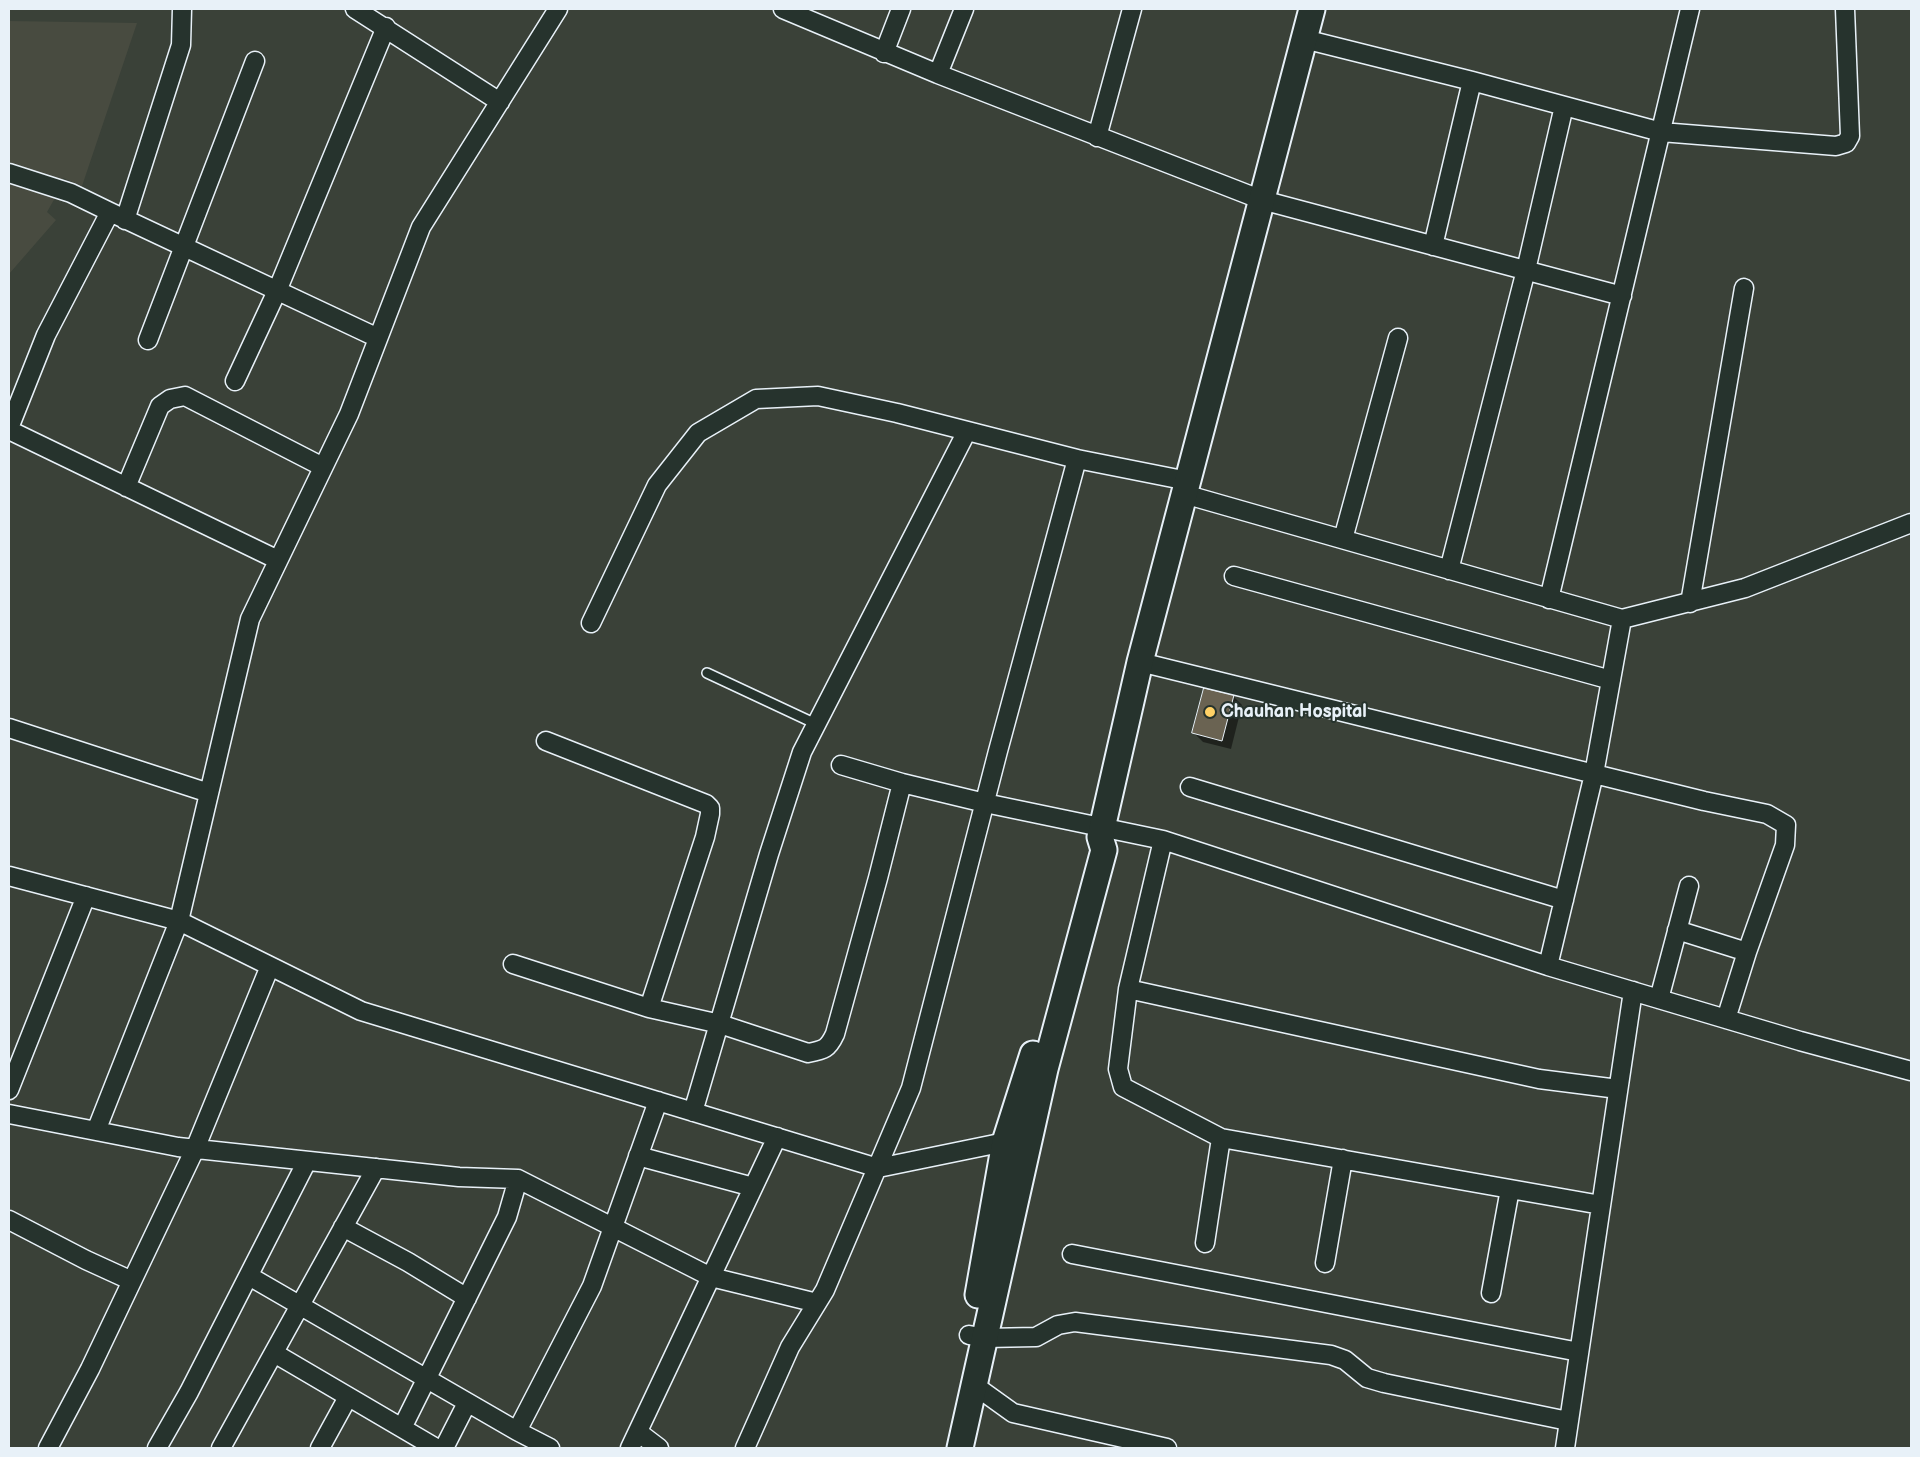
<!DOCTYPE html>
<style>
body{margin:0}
#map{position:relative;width:1920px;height:1457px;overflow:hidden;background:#3a4138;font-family:"Balsamiq Sans",sans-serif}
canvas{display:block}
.frame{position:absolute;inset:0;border:10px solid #e8f1f8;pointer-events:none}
</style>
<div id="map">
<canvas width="1920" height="1457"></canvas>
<div class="frame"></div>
</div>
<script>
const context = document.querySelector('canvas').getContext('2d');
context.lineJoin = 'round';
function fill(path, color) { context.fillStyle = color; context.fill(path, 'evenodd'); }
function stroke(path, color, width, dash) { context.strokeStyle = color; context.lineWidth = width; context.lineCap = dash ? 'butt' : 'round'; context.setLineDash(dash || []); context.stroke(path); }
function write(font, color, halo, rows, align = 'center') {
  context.font = font + ' "Balsamiq Sans",sans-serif'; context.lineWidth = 4; context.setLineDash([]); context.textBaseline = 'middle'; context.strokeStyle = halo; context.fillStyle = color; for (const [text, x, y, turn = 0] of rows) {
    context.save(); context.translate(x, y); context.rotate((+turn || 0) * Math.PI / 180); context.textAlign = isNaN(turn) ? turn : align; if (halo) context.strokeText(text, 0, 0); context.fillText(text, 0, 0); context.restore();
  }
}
fill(new Path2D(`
 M 9,21 L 137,23 L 82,186 L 63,178 L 60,189 L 47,212 L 56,220 L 9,274 Z`), '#484b40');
fill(new Path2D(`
 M 1233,696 L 1242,705 L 1231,749 L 1203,742 L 1194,733 Z`), '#0007');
const building = new Path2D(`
 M 1204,688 L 1234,695 L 1222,741 L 1192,733 Z`);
fill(building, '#6a6352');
stroke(building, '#e8f1f8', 1);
const lane = new Path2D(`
 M 707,673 L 816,724`);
const street = new Path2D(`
 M 355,9 L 500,102
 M 783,9 L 938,74 L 1262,200 L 1622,296
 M 1304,39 L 1472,81 L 1661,132 L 1836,146 L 1846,143 L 1850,136 L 1845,9
 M 884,53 L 901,9
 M 938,74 L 964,9
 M 1097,137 L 1132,9
 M 9,173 L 71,193 L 110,212 L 378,338
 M 125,220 L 181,45 L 182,9
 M 1433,246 L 1472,81
 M 148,340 L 255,61
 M 235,381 L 277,291 L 386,27
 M 9,428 L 46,335 L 110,212
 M 9,430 L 278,560
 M 126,487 L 160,406 L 170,399 L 185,396 L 323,467
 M 1184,494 L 1622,619 L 1745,588 L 1911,523
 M 1343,539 L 1398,338
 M 1449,570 L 1526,270 L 1564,106
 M 1234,576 L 1611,680
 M 1549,599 L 1690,9
 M 1690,603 L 1744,288
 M 591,623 L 657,485 L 698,433 L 756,399 L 818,396 L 897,413 L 1077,459 L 1188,481
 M 1140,662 L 1704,801 L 1767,814 L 1786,825 L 1785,845 L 1747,952 L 1726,1019
 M 9,728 L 209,793
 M 546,741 L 706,804 L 710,808 L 710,814 L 705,837 L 649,1008
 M 841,765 L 902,783 L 985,803 L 1163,840 L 1548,966 L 1800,1041 L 1911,1071
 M 1190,787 L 1564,900
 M 1163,840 L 1128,989 L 1118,1069 L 1123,1087 L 1221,1138 L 1601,1205
 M 9,876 L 179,921 L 361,1011 L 878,1168 L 1005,1142
 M 1677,930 L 1747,952
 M 513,964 L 649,1008 L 720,1024 L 808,1053 C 824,1050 828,1049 835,1034 L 878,878 L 902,783
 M 1548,966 L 1594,774 L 1622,619
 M 1128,989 L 1539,1079 L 1618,1089
 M 1659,999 L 1689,886
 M 9,1090 L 86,896
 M 693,1112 L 769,854 L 802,752 L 967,431
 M 9,1114 L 178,1147 L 459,1177 L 518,1179 L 711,1277 L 817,1303
 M 96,1131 L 179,921 L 250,619 L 349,414 L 421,227 L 558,9
 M 638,1156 L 753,1187
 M 9,1220 L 86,1260 L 132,1281
 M 343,1227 L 408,1262 L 467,1298
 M 1205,1243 L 1221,1138
 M 1072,1254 L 1579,1352
 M 1325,1263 L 1343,1159
 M 249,1276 L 517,1431 L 550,1448
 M 1491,1293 L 1510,1189
 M 969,1335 L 985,1338 L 1036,1337 L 1058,1325 L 1075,1322 L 1331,1355 L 1345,1360 L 1367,1378 L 1384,1383 L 1568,1421
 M 274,1353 L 436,1448
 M 974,1385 L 1013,1413 L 1167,1448
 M 402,1428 L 507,1217 L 518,1179
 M 517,1431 L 592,1286 L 658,1101
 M 638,1432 L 659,1448
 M 48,1448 L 90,1369 L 195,1149 L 270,966
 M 157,1448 L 189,1392 L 307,1161
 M 221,1448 L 376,1168
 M 320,1448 L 348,1397
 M 444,1448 L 467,1403
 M 630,1448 L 777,1137
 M 745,1448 L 790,1347 L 825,1290 L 911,1088 L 998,751 L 1077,459
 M 1565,1448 L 1633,991`);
const secondary = new Path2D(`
 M 978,1295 L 1005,1142 L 1033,1054
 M 960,1448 L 1045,1069 L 1104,850 L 1100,837 L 1140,662 L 1312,9`);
stroke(lane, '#e8f1f8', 12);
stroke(street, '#e8f1f8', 21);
stroke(secondary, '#e8f1f8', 29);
stroke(lane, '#26332d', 9);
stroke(street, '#26332d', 18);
stroke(secondary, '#26332d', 25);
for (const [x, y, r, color] of [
 [1210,712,6,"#ffd166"]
]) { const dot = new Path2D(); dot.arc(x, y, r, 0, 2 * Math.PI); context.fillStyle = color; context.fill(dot); stroke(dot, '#26332d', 2); }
write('bold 18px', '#e8f1f8', '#26332d', [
 ["Chauhan Hospital",1221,712]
], 'left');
</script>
